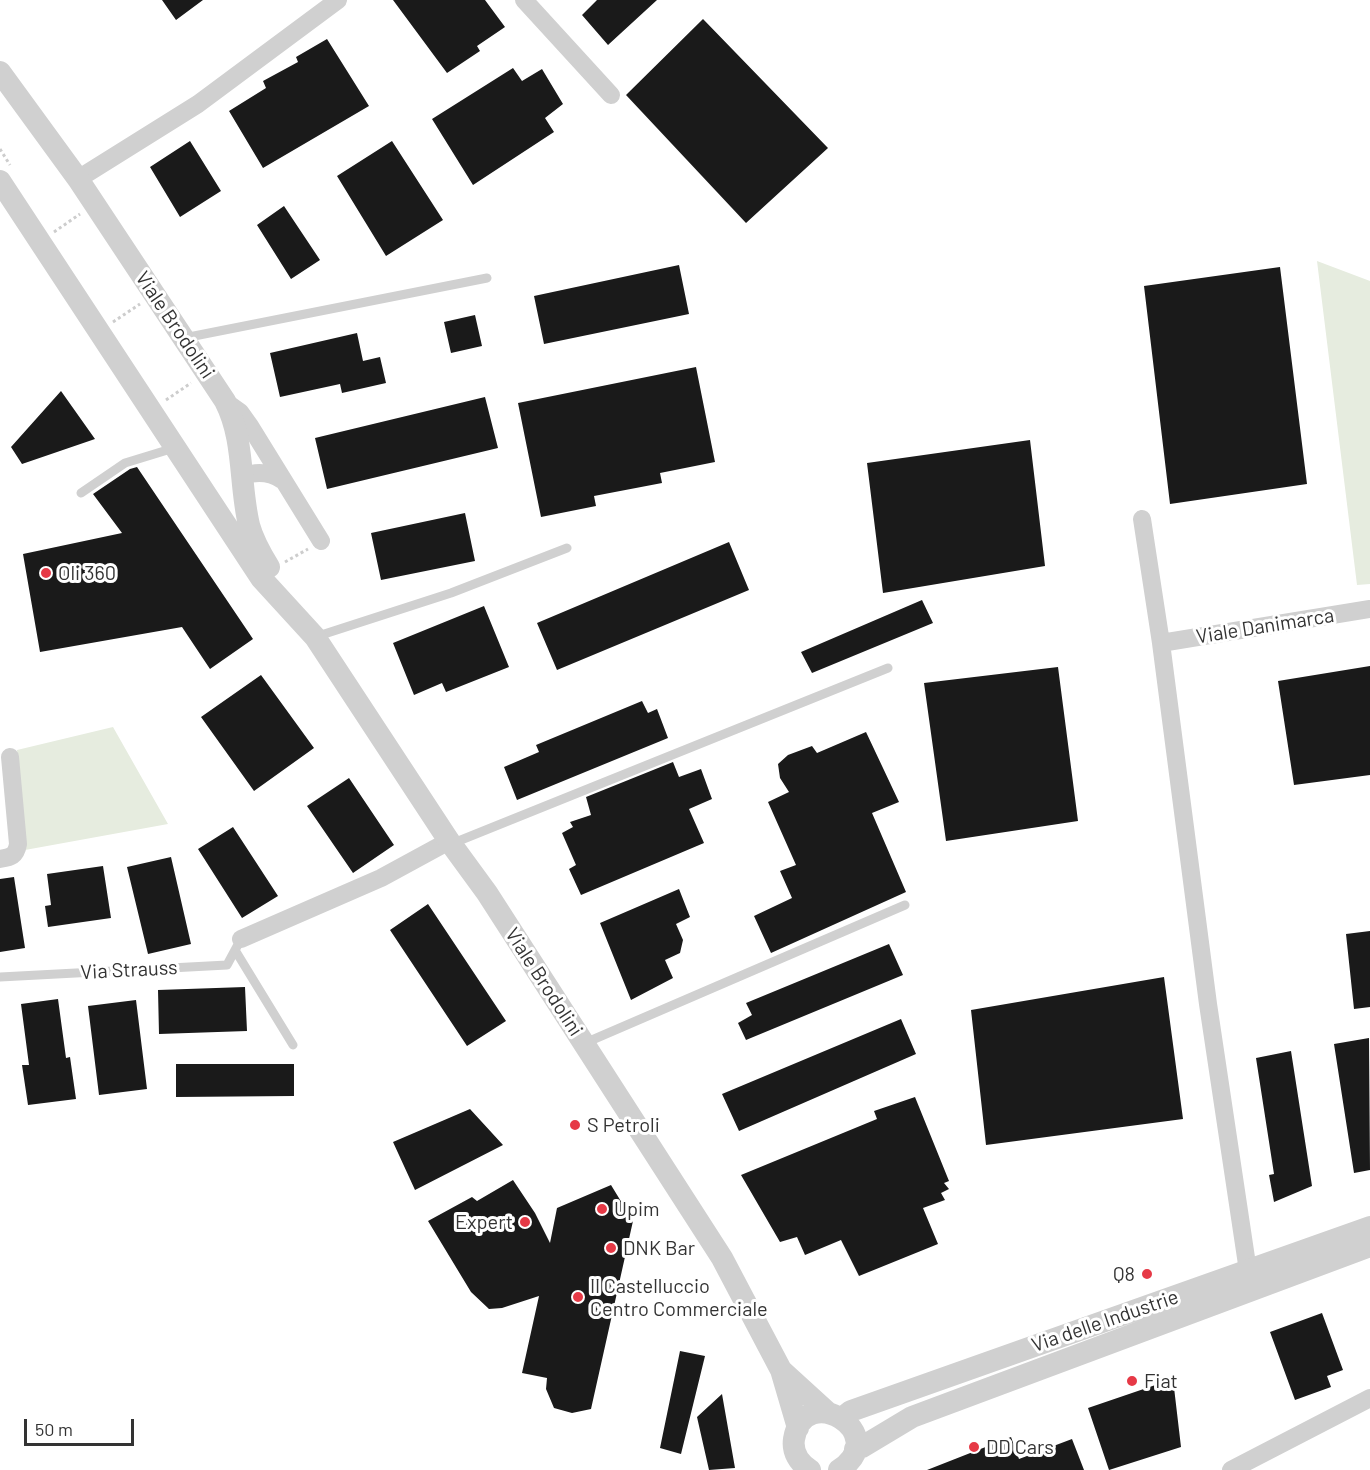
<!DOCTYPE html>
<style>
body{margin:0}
#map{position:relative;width:1370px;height:1470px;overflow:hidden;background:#fff;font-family:Barlow,sans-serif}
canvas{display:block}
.scale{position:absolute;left:24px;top:1419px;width:110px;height:27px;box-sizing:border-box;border:3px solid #333;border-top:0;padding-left:8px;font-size:18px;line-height:21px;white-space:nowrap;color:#333;-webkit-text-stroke:4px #fff;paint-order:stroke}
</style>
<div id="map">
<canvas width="1370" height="1470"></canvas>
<div class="scale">50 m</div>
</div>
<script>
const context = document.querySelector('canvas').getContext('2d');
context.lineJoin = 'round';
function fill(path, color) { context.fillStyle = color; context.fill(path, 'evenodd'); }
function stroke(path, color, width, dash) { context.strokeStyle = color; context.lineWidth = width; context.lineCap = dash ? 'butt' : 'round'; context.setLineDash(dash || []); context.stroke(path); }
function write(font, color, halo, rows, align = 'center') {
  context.font = font + ' Barlow,sans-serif'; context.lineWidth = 6; context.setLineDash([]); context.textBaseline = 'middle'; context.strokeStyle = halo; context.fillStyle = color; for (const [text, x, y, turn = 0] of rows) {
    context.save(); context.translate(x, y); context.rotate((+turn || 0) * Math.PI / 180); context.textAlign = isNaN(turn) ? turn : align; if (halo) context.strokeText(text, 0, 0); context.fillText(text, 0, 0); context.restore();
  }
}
fill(new Path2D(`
 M 1317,261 L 1370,281 L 1370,584 L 1357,585 Z
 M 113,727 L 168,824 L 25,850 L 17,750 Z`), '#e6ecdf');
fill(new Path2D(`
 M 162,0 L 203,0 L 176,20 Z
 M 393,0 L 485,0 L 505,27 L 477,46 L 480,51 L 447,73 Z
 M 597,0 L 657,0 L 608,45 L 582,15 Z
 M 703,19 L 828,148 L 746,223 L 626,95 Z
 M 327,39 L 369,106 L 263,168 L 229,111 L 266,88 L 263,81 L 298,62 L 296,57 Z
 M 513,68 L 522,81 L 542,69 L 563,104 L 545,118 L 554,132 L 473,185 L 432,119 Z
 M 190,141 L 221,191 L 180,217 L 150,167 Z
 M 392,141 L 443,220 L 386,256 L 337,176 Z
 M 284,206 L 320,260 L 291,279 L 257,225 Z
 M 679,265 L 689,314 L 544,344 L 534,296 Z
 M 1280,267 L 1307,484 L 1170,504 L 1144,286 Z
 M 475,315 L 482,346 L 451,353 L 444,322 Z
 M 357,333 L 363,361 L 380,357 L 386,383 L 342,393 L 340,384 L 280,397 L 270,353 Z
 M 696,367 L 715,462 L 660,473 L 662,483 L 594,496 L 596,506 L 541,517 L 518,403 Z
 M 61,391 L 95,439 L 22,464 L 11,447 Z
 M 485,397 L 498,448 L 327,489 L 315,438 Z
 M 1030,440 L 1045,566 L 883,593 L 867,463 Z
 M 137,467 L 253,639 L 210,669 L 182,627 L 40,652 L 23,554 L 122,533 L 93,494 L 130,469 Z
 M 465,513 L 475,561 L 381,580 L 371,533 Z
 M 729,542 L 749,590 L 557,670 L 537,623 Z
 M 922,600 L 933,623 L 812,673 L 801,652 Z
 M 484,606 L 509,667 L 446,692 L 442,683 L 414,695 L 393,643 Z
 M 1370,666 L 1370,775 L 1294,785 L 1278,681 Z
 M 1058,667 L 1078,821 L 946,841 L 924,683 Z
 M 261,675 L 314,748 L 254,791 L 201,717 Z
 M 642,701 L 648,713 L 657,709 L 668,738 L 517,800 L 504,767 L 539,752 L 536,745 Z
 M 866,732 L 899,802 L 872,813 L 906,892 L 771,953 L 754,916 L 792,898 L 780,871 L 796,865 L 768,802 L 789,792 L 780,778 L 778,764 L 788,755 L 812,746 L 817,753 Z
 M 673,762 L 679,777 L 701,769 L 712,799 L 689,809 L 704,843 L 581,895 L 569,869 L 576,865 L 562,833 L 573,827 L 570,822 L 591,815 L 586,797 Z
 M 349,778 L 394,845 L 353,873 L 307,806 Z
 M 233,827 L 278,896 L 242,918 L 198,849 Z
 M 171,857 L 191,944 L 148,954 L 127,867 Z
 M 103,866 L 111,918 L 48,927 L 45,906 L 51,905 L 47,874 Z
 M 14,877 L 25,948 L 0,952 L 0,879 Z
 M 679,889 L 690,917 L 676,924 L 683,940 L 680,953 L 665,960 L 673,978 L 631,1000 L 600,923 Z
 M 428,904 L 506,1021 L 467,1046 L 390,930 Z
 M 1370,931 L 1370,1007 L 1354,1009 L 1346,934 Z
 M 889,944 L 903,975 L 746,1040 L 738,1023 L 752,1015 L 746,1003 Z
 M 1164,977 L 1183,1119 L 986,1145 L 971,1010 Z
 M 245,987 L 247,1031 L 159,1034 L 158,990 Z
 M 58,999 L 66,1058 L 70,1057 L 76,1099 L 28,1105 L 22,1065 L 29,1065 L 21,1004 Z
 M 136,1000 L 147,1089 L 99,1095 L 88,1006 Z
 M 901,1019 L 916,1054 L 739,1131 L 722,1094 Z
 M 1369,1038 L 1370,1170 L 1354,1173 L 1334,1044 Z
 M 1291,1051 L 1312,1186 L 1274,1202 L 1269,1175 L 1274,1174 L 1256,1058 Z
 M 176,1064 L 294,1064 L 294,1096 L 176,1097 Z
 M 915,1097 L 949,1181 L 944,1183 L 949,1189 L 941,1193 L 945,1200 L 923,1208 L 938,1244 L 859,1276 L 841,1240 L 805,1255 L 797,1237 L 780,1242 L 741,1175 L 877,1119 L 874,1111 Z
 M 470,1109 L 503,1145 L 415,1190 L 393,1142 Z
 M 513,1180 L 535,1213 L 550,1243 L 557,1208 L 611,1185 L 633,1221 L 591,1409 L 572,1413 L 554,1408 L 546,1389 L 547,1378 L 522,1373 L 539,1296 L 502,1308 L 489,1309 L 471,1292 L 428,1221 L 472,1197 L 477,1201 Z
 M 1322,1313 L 1343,1370 L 1327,1376 L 1331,1387 L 1295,1400 L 1270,1332 Z
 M 680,1351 L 705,1356 L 681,1454 L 660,1448 Z
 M 1173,1379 L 1181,1447 L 1109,1470 L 1088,1408 Z
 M 722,1394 L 735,1468 L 709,1470 L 697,1417 Z
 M 1011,1437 L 1019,1459 L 1072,1439 L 1084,1470 L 927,1470 Z`), '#1a1a1a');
stroke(new Path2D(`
 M 0,149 L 10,165
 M 54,232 L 80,214
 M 113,322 L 140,304
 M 166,400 L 191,383
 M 285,562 L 308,549`), '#cdcdcd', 3, [3, 3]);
stroke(new Path2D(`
 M 184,338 L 487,278
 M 81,493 L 125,463 L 174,448
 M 315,637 L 451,593 L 567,548
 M 451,844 L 888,668
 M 235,950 L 293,1045
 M 0,977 L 227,965 L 241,939
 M 585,1043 L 905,905`), '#d0d0d0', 9);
stroke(new Path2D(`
 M 524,0 L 611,95
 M 78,179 L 198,104 L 338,0
 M 226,402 L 240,412 L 250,426 L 321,541
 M 243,476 C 257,471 270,472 282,480
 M 1142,519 L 1161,643 L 1208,1004 L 1248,1271
 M 1161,643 L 1370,609
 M 0,859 C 11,857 16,856 18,844 L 10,757
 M 241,939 L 381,878 L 449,841
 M 1231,1470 L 1370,1398`), '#d0d0d0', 18);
stroke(new Path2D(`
 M 0,72 L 78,179 L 225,401 C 245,440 239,483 249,525 C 253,540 261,554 269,567
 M 0,181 L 261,578 L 315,637 L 449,841 L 487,893 L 722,1258 L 781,1370 L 798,1428
 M 782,1371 L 827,1412
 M 842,1418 L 851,1411 L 1370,1227
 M 855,1449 L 862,1447 L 912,1417 L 1370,1246
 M 810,1470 C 799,1463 792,1452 794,1439 C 804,1379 894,1434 839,1470`), '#d0d0d0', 22);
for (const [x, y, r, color] of [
 [46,573,6,"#e63946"],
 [575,1125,6,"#e63946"],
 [602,1209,6,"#e63946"],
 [525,1222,6,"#e63946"],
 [611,1248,6,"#e63946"],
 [1147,1274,6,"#e63946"],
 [578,1297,6,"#e63946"],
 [1132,1381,6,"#e63946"],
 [974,1447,6,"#e63946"]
]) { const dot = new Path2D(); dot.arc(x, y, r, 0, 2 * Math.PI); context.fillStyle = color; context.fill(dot); stroke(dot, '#fff', 2); }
write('20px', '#333', '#fff', [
 ["Viale Brodolini",175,325,56],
 ["Viale Danimarca",1265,626,-9],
 ["Via Strauss",129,970,-3],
 ["Viale Brodolini",544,982,57],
 ["Via delle Industrie",1105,1321,-19]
]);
write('20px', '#333', '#fff', [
 ["Oli 360",58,573],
 ["S Petroli",587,1125],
 ["Upim",614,1209],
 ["Expert",513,1222,"right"],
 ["DNK Bar",623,1248],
 ["Q8",1135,1274,"right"],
 ["Il Castelluccio",590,1286],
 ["Centro Commerciale",590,1309],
 ["Fiat",1144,1381],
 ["DD Cars",986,1447]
], 'left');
</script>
